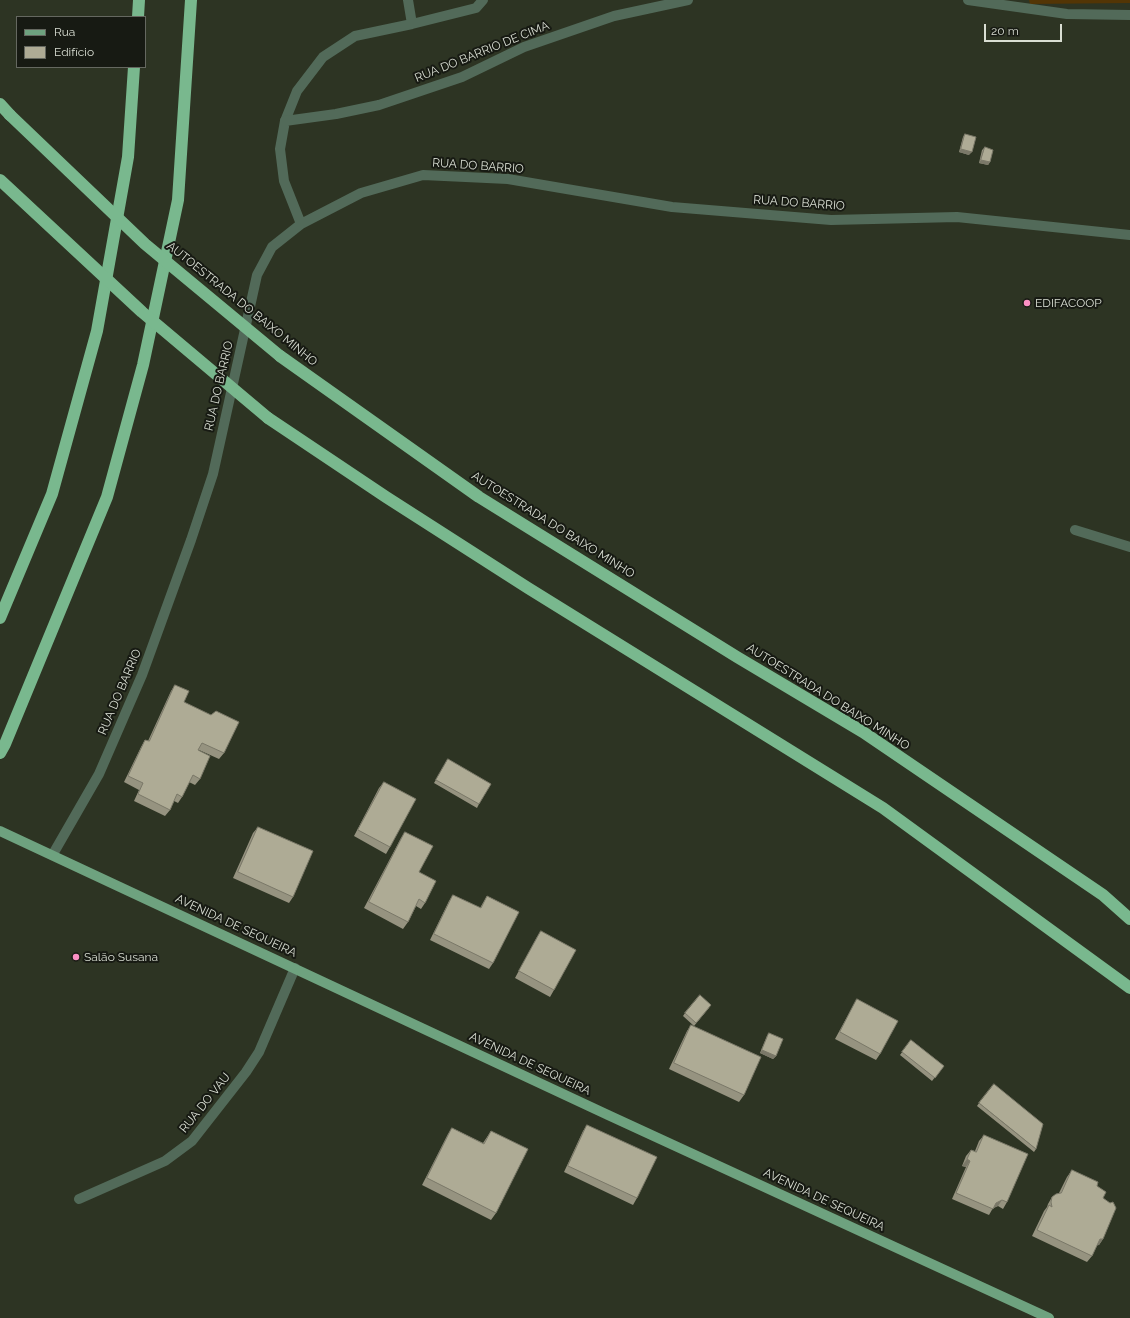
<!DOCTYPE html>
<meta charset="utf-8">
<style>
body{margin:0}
#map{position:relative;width:1130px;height:1318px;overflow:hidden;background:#2d3423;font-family:Raleway,sans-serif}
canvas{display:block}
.legend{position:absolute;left:16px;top:16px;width:130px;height:52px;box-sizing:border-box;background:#171a13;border:1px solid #656860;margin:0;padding:5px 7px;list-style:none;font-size:12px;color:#d9ded3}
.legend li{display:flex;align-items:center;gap:8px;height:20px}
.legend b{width:20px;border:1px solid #656860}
.scale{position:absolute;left:984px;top:24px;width:78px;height:18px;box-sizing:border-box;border:2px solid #d9ded3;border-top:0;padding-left:5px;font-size:12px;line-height:14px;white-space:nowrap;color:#d9ded3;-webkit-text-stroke:3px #171a13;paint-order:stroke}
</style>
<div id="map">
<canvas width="1130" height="1318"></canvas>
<ul class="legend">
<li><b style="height:5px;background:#6ea27f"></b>Rua</li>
<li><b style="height:11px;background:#aeab95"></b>Edifício</li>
</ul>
<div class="scale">20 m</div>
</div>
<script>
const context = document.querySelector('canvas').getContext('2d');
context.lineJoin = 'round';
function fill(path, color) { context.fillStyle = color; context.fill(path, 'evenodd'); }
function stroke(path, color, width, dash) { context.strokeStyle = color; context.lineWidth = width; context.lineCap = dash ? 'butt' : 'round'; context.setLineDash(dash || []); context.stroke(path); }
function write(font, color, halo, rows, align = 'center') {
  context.font = font + ' Raleway,sans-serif'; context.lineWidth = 4; context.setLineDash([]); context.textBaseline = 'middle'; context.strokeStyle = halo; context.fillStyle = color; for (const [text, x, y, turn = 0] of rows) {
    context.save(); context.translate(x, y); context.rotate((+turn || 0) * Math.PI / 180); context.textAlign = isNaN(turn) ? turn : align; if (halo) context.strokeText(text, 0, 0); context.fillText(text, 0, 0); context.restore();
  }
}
fill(new Path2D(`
 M 1029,0 L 1130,0 L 1130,3 L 1030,4 Z`), '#533505');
stroke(new Path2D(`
 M 408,0 L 412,24
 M 285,121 L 297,91 L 323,57 L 355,36 L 412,24 L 476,8 L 483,0`), '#526a59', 10);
stroke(new Path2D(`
 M 968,0 L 1067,14 L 1130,15
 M 301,224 L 284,181 L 280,149 L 285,121 L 336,114 L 379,105 L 462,77 L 524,47 L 614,16 L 688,0
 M 1075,530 L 1130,547
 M 53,854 L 99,774 L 142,675 L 191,540 L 213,474 L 257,275 L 272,247 L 301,224 L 361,193 L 423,175 L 508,179 L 672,207 L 831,220 L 957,217 L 1130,235
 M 79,1199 L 165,1161 L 192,1141 L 246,1072 L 259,1052 L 295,968`), '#526a59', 10);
stroke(new Path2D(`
 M 0,831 L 608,1115 L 1049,1318`), '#6ea27f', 10);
stroke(new Path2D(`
 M 138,17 L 139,0
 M 0,104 L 10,115
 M 280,356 L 479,497 L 737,657 L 863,732 L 1103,895 L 1130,919
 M 268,418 L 386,497 L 528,588 L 883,808 L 1130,988
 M 0,618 L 52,494 L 97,331 L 128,157 L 134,67
 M 0,753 L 5,744 L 107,497 L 143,365 L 178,200 L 191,0`), '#79b88e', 12);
stroke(new Path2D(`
 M 10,115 L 145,244 L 280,356
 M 0,180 L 142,312 L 268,418`), '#79b88e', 12);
fill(new Path2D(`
 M 965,134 L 969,155 L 959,152 L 963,137 Z
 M 985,147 L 990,162 L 988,165 L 979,163 L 982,150 Z
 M 175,685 L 184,702 L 224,753 L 219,759 L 199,750 L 200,779 L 195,785 L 189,782 L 182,797 L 178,803 L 174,801 L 170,810 L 165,816 L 134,801 L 139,790 L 124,782 L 141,747 L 145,740 L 148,741 L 171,691 Z
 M 448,759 L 479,804 L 477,808 L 434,783 Z
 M 384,782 L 390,847 L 386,854 L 354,836 L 379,788 Z
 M 258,827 L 293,897 L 289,903 L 233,878 L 253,833 Z
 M 405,832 L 419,872 L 425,903 L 421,909 L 416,906 L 408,922 L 403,929 L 364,908 L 401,838 Z
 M 453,895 L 480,908 L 487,896 L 493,963 L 489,969 L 430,940 L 449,901 Z
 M 541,931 L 554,990 L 550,997 L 515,978 L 537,937 Z
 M 857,999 L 880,1054 L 876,1060 L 835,1039 L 853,1006 Z
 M 709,1008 L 694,1026 L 683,1016 L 685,1013 Z
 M 691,1025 L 744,1095 L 739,1102 L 669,1069 L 687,1031 Z
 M 769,1033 L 776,1056 L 773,1059 L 760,1053 L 767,1036 Z
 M 911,1040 L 944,1066 L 932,1081 L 900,1055 Z
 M 979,1103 L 1036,1149 L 1034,1152 L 977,1106 Z
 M 587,1125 L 637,1198 L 633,1205 L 564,1172 L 583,1131 Z
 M 452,1128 L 483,1143 L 491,1131 L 496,1213 L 491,1220 L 422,1185 L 448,1134 Z
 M 984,1135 L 1007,1202 L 1003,1209 L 998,1206 L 993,1208 L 989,1215 L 952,1199 L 966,1167 L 962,1166 L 966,1156 L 971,1150 L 975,1151 L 979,1141 Z
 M 1072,1170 L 1097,1186 L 1103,1198 L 1103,1239 L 1099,1245 L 1097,1245 L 1092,1256 L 1087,1262 L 1032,1236 L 1044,1211 L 1047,1207 L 1048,1204 L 1052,1197 L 1059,1193 L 1067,1177 Z`), '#969380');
fill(new Path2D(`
 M 961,149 L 972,152 L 969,155 L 959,152 Z
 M 981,160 L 990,162 L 988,165 L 979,163 Z
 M 762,1050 L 776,1056 L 773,1059 L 760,1053 Z
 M 967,1159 L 970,1161 L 966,1167 L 962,1166 Z
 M 1002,1200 L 998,1206 L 992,1209 L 996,1203 Z
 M 1100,1239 L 1103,1239 L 1099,1245 L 1095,1246 Z`), '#7a7868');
const building = new Path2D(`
 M 965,134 L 976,137 L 972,152 L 961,149 Z
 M 985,147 L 993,150 L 990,162 L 981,160 Z
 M 175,685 L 189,691 L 184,702 L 211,715 L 216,711 L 239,722 L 224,753 L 202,743 L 198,750 L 210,756 L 200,779 L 193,775 L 182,797 L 177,794 L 170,810 L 138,794 L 143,783 L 128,776 L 145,740 L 149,741 Z
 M 448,759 L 491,784 L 479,804 L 436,780 Z
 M 384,782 L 416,799 L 390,847 L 358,830 Z
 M 258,827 L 313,851 L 293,897 L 238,872 Z
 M 405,832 L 433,846 L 419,872 L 436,881 L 425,903 L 419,899 L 408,922 L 369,902 Z
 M 453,895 L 481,908 L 487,896 L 519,912 L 493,963 L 434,934 Z
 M 541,931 L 576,950 L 554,990 L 519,971 Z
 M 700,995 L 711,1005 L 696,1023 L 685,1013 Z
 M 857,999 L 898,1021 L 880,1054 L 840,1032 Z
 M 691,1025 L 761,1057 L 744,1095 L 674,1063 Z
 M 769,1033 L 783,1039 L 776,1056 L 762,1050 Z
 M 911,1040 L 944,1066 L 935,1078 L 902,1052 Z
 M 994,1084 L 1043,1124 L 1036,1149 L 979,1103 Z
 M 587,1125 L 657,1157 L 637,1198 L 568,1166 Z
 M 452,1128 L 484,1144 L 491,1131 L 528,1149 L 496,1213 L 427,1178 Z
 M 984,1135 L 1028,1154 L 1007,1202 L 1002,1200 L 996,1203 L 993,1209 L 956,1193 L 970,1161 L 967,1159 L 971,1150 L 976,1152 Z
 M 1072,1170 L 1098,1182 L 1097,1186 L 1106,1192 L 1103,1198 L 1110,1203 L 1113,1202 L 1116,1208 L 1103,1239 L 1100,1239 L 1092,1256 L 1037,1230 L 1049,1205 L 1052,1207 L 1051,1202 L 1052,1197 L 1056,1194 L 1061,1193 Z`);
fill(building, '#aeab95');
stroke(building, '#7a7868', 1);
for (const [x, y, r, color] of [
 [1027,303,4,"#fb8fc3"],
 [76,957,4,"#fb8fc3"]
]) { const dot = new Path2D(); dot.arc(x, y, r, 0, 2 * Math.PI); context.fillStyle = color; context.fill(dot); stroke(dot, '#171a13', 1.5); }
write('12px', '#d9ded3', '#171a13', [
 ["RUA DO BARRIO DE CIMA",482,52,-22],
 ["RUA DO BARRIO",478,166,4],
 ["RUA DO BARRIO",799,203,4],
 ["AUTOESTRADA DO BAIXO MINHO",242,304,39],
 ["RUA DO BARRIO",219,386,-77],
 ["AUTOESTRADA DO BAIXO MINHO",553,525,32],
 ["RUA DO BARRIO",120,692,-67],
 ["AUTOESTRADA DO BAIXO MINHO",828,697,32],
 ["AVENIDA DE SEQUEIRA",236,926,25],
 ["AVENIDA DE SEQUEIRA",530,1064,25],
 ["RUA DO VAU",205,1103,-51],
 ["AVENIDA DE SEQUEIRA",824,1200,25]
]);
write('12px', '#d9ded3', '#171a13', [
 ["EDIFACOOP",1035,303],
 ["Salão Susana",84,957]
], 'left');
</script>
